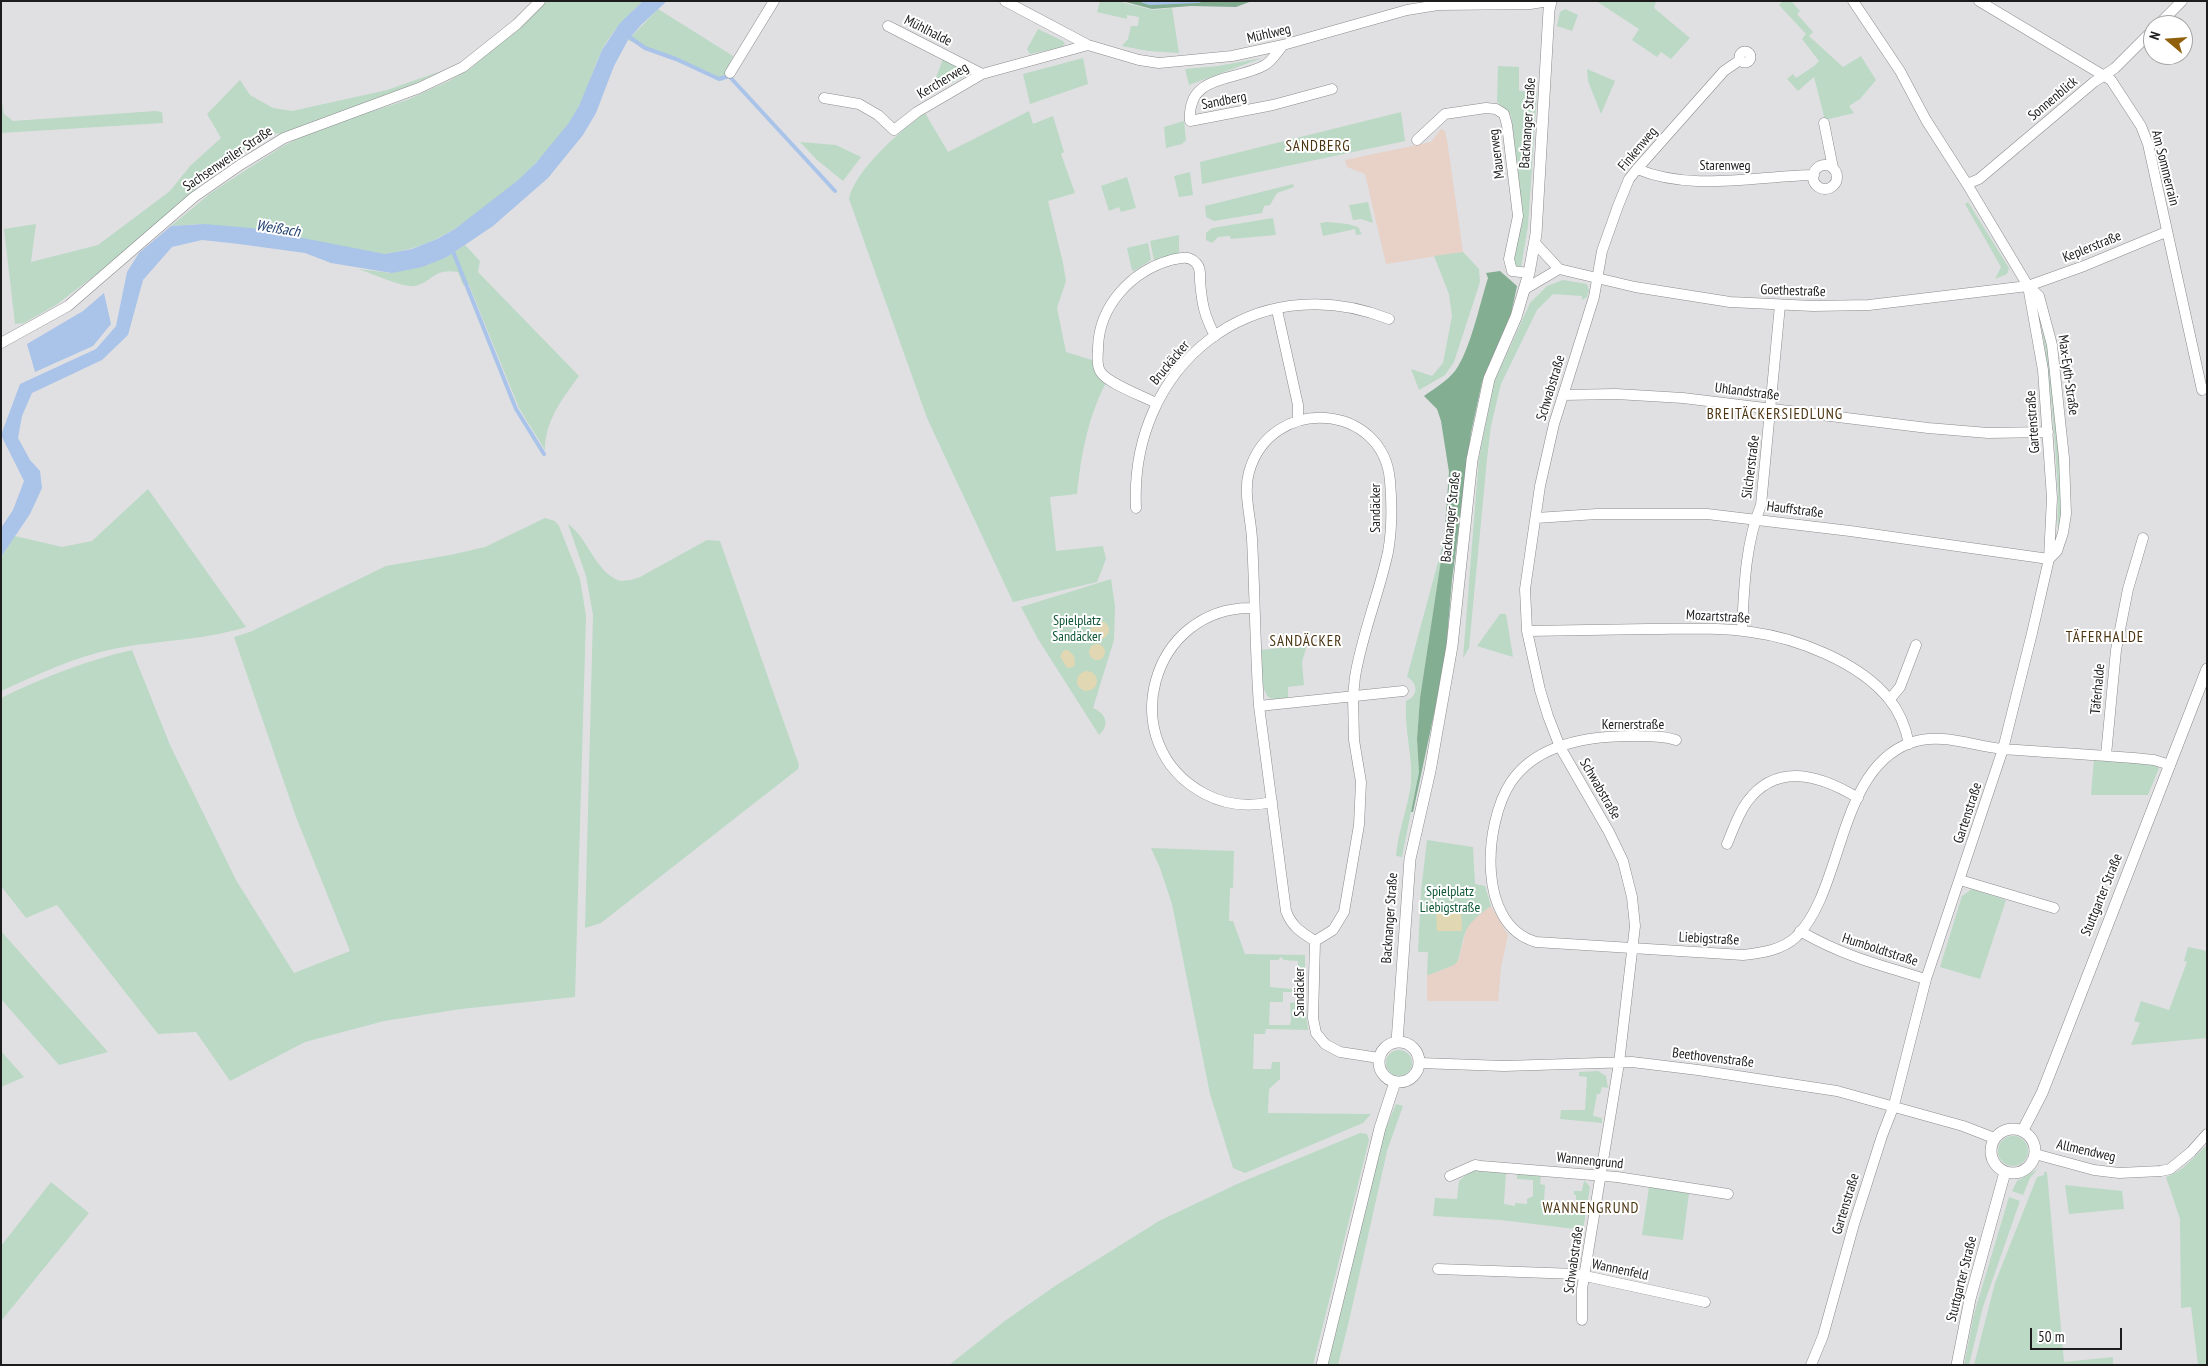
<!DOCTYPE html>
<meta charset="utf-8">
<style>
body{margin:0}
#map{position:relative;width:2208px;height:1366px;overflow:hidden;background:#e0e0e3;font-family:"PT Sans Narrow",sans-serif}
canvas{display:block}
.frame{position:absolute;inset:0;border:2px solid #1c1c1d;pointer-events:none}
.north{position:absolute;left:2143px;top:15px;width:50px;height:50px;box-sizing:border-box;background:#fff;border:1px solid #a4a4a5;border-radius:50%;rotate:288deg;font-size:14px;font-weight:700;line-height:20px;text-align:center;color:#1c1c1d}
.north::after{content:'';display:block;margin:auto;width:18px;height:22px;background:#90600c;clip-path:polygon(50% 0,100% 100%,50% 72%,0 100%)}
.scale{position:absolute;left:2030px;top:1328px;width:92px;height:22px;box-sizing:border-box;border:2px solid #1c1c1d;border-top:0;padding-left:6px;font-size:15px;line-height:18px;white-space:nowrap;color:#1c1c1d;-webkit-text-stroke:4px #fff;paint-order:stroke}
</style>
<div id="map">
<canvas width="2208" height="1366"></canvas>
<div class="frame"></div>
<div class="north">N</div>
<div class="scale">50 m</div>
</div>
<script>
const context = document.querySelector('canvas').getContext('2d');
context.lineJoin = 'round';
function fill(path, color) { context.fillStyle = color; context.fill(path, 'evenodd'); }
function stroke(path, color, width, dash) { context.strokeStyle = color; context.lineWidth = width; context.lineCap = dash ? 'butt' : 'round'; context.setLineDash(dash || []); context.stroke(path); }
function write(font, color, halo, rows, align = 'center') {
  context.font = font + ' "PT Sans Narrow",sans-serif'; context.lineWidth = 4; context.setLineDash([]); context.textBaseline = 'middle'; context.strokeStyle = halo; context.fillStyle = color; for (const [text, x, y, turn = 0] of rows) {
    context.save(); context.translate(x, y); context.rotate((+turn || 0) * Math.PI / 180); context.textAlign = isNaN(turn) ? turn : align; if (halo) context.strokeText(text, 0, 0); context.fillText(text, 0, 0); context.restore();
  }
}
fill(new Path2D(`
 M 1441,129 L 1445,131 L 1447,140 L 1463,252 L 1386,264 L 1365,174 L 1347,167 L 1345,160 L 1431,142 Z
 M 1491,906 L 1508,935 L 1501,967 L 1498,1001 L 1427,1001 L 1427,974 L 1442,970 L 1458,961 L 1467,927 L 1472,920 Z`), '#e8d1c6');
fill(new Path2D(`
 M 545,1 L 643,1 C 627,16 612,31 602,50 C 593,68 588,89 579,106 C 555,153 484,217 436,239 C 420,247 403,251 385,254 L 200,224 L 171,226 L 212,192 L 283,146 L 315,130 L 407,100 L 449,81 L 471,68 Z
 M 1100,1 L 1117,1 L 1153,10 L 1172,8 L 1179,53 L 1148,51 L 1122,46 L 1128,39 L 1131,26 L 1138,26 L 1139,17 L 1127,15 L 1127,19 L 1097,12 Z
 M 1596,1 L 1656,1 L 1654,8 L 1690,38 L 1671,59 L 1661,52 L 1657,57 L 1632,40 L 1639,29 Z
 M 1783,1 L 1791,1 L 1800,11 L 1797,14 L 1813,32 L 1809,36 L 1843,67 L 1861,56 L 1876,80 L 1860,99 L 1849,106 L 1854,113 L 1825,120 L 1814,77 L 1798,91 L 1787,79 L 1793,74 L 1796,78 L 1814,66 L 1819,61 L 1802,39 L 1806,34 L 1779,5 Z
 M 658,9 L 733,56 L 722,81 L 628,40 Z
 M 1565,9 L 1578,15 L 1572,31 L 1557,26 L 1560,12 Z
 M 1038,29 L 1063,41 L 1065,44 L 1062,47 L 1030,54 L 1027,49 Z
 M 944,56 L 969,70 L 964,76 L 937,91 L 932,88 Z
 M 1083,58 L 1088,84 L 1030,104 L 1023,74 Z
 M 1262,58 L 1189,85 L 1185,69 L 1218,66 Z
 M 1498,66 L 1519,67 L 1519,91 L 1537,92 L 1528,226 L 1521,267 L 1518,268 L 1513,263 L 1523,215 L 1511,115 L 1497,102 Z
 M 1587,69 L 1615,81 L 1601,114 L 1588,81 Z
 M 444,70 L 375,102 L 283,134 L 268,133 L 204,176 L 192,194 L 103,269 L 56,305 L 24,323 L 15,324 L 4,229 L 36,224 L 31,262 L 98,245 L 170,191 L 190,166 L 221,138 L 207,114 L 240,80 L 250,95 L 273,108 L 292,111 L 387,90 Z
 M 1,97 L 4,114 L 13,121 L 155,111 L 162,112 L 163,123 L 1,133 Z
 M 1029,111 L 1033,124 L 1053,116 L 1064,152 L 1061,154 L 1075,193 L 1048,201 L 1063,263 L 1066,281 L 1057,308 L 1066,352 L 1095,361 L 1107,381 C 1088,416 1081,455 1077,494 L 1050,497 L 1056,551 L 1103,546 L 1106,559 L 1097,582 L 1013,602 L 927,418 L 849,199 C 854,171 902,129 925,113 L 948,152 Z
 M 1401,112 L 1405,141 L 1202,184 L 1200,162 Z
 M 1184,121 L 1186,140 L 1182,144 L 1166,148 L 1164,127 Z
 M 800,142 L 836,145 L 861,157 L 843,181 L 817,160 Z
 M 1190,172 L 1193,195 L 1179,197 L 1174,176 Z
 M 1127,177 L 1136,208 L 1121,212 L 1119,207 L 1109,211 L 1101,186 Z
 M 1293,184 L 1294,187 L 1277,193 L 1270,205 L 1264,206 L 1262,213 L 1214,221 L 1206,217 L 1205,206 Z
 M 1368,202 L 1373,223 L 1361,219 L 1353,220 L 1349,205 Z
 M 1968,202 L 2009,268 L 2007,274 L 1995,279 L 2001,267 L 1965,204 Z
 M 1273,218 L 1276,235 L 1231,239 L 1230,236 L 1218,237 L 1212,243 L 1206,240 L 1206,233 L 1212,228 Z
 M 1327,222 L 1348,224 L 1358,227 L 1362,234 L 1356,235 L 1355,229 L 1323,236 L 1320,223 Z
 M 1179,235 L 1179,253 L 1154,260 L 1150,241 Z
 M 1148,243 L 1151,260 L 1134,271 L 1132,270 L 1127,248 Z
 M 465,245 L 480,261 L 478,272 L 579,376 C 562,399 545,421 545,450 L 519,408 L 469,285 L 463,285 L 458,272 C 433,268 433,282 415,286 C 403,288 371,273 358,269 L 392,273 L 447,257 Z
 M 1463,252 L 1479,269 L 1480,282 L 1454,362 L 1445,375 L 1419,390 L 1411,369 L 1432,376 L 1443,363 L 1452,316 L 1449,294 L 1434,256 Z
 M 1563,280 L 1587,284 L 1589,291 L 1587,297 L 1582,300 L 1582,296 L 1553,294 L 1537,310 L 1501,384 L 1491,426 L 1487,459 L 1469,648 L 1463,658 L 1479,457 L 1494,382 L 1530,303 L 1547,286 Z
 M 2038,308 L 2046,330 L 2053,378 L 2063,504 L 2058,532 C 2057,518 2058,504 2058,490 C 2054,429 2050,368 2038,308 Z
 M 148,489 L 246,627 C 202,641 157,640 113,649 C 74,657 37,675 1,691 L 1,557 L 15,536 L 62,547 L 92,541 Z
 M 545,518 L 555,521 L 559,526 L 580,579 L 586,616 L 575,997 L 461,1009 L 384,1021 L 305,1042 L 230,1081 L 196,1032 L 158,1034 L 57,905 L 26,918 L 1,886 L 1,698 C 44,677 85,661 132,650 L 170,745 L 236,880 L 294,973 L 350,951 L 296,817 L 234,637 L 250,632 L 386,566 L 450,555 L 485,547 Z
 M 568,524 C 589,539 595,572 620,581 L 631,580 L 640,577 L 707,540 L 720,541 L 799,765 L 798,769 L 601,923 L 585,928 L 593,615 L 586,576 Z
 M 1444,540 L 1420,698 L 1417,739 L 1419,772 L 1402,857 L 1396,856 C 1398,831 1408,808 1411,783 C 1413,756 1404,730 1406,701 C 1418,696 1419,684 1407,677 Z
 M 1111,579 L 1115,607 L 1114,640 L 1093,708 C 1105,713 1111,724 1099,735 L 1038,639 L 1021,607 Z
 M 1500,614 L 1506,614 L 1513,657 L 1477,646 Z
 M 1307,645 L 1302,662 L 1304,685 L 1288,687 L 1288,698 C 1283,699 1277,700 1272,699 C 1260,696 1261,661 1261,650 Z
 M 2094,759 L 2156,765 L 2159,768 L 2148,795 L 2091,795 Z
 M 1427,840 L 1473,847 L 1475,884 L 1485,886 L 1491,906 C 1463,926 1466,929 1458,961 L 1454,965 L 1429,975 L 1427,974 L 1428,952 L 1418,952 L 1421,891 Z
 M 1151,848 L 1234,851 L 1233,888 L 1230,888 L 1229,921 L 1233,921 L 1245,954 L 1305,955 L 1305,988 L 1298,989 L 1298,961 L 1284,960 L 1281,957 L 1278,960 L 1270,960 L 1270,987 L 1292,989 L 1292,992 L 1283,992 L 1283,1002 L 1270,1002 L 1269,1025 L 1290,1025 L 1291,1020 L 1290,1003 L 1301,1001 L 1305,1003 L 1308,1030 L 1266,1029 L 1265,1034 L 1254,1034 L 1253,1069 L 1271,1069 L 1272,1062 L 1280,1062 L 1280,1079 L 1269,1089 L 1268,1113 L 1371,1114 L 1363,1123 L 1245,1173 L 1233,1168 L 1210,1094 L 1172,904 L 1160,868 Z
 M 1972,889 L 2006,900 L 1980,979 L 1940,967 L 1962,896 Z
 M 1,931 L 108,1052 L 59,1065 L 1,999 Z
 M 2188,947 L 2207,951 L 2207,1038 L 2131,1045 L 2140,1023 L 2134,1021 L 2141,1001 L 2169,1010 L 2187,962 L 2184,961 Z
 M1386 1063a13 13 0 1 1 26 0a13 13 0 1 1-26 0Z
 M 1,1051 L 24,1077 L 1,1087 Z
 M 1598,1071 L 1606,1076 L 1608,1088 L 1602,1087 L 1600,1094 L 1597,1094 L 1593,1116 L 1602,1118 L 1602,1123 L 1560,1119 L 1561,1110 L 1585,1110 L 1587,1077 L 1579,1076 L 1579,1072 Z
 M 1396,1104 L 1403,1106 L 1387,1151 L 1349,1321 L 1338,1365 L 1326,1365 L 1385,1130 Z
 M 1360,1133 L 1367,1134 L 1369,1140 L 1313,1365 L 949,1365 L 1006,1320 L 1058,1284 L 1159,1221 L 1237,1184 Z
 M1998 1151a15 15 0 1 1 30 0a15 15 0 1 1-30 0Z
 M 2207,1145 L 2207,1365 L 2198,1365 L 2191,1307 L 2181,1308 L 2180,1219 L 2166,1177 C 2183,1171 2194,1157 2207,1145 Z
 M 2038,1169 L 2030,1178 L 2023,1195 L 2012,1191 L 2017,1181 Z
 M 1472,1170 L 1506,1171 L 1504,1204 L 1515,1206 L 1515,1203 L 1527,1204 L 1527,1199 L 1533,1196 L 1533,1180 L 1517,1179 L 1517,1174 L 1541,1175 L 1540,1184 L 1545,1185 L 1544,1203 L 1556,1204 L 1555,1210 L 1571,1212 L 1572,1204 L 1576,1204 L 1576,1195 L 1574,1195 L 1574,1191 L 1582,1191 L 1584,1180 L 1590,1187 L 1583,1230 L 1501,1220 L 1433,1216 L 1435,1198 L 1457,1199 L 1459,1181 Z
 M 2044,1172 L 2047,1172 L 2064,1362 L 2113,1357 L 2113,1365 L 1974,1365 L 1995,1283 L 2037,1177 L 2044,1175 Z
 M 51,1182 L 89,1213 L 1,1321 L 1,1246 Z
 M 2065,1185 L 2122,1191 L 2124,1209 L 2069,1214 Z
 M 1649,1187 L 1689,1193 L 1683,1240 L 1642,1235 Z
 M 2009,1197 L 2020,1201 L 1983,1307 L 1969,1365 L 1964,1365 L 1974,1314 Z`), '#bbd9c5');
fill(new Path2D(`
 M 1122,1 L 1252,1 L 1236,7 L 1191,6 L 1152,9 Z
 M 1500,271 L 1517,286 L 1511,314 L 1482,382 L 1471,433 L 1452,580 L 1445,663 L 1413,812 L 1411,812 L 1419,772 L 1417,739 L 1420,698 L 1444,540 L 1449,472 L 1441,421 L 1437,409 L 1424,396 C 1435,388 1447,381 1455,371 C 1470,351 1480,303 1488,278 L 1486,273 Z`), '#83ae92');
fill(new Path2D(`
 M1091 630a9 9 0 1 1 18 0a9 9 0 1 1-18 0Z
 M1089 652a8 8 0 1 1 16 0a8 8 0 1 1-16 0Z
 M 1064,650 L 1068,650 L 1074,656 L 1075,664 L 1073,667 L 1067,668 L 1060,656 Z
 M1077 681a10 10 0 1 1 20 0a10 10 0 1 1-20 0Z
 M 1461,909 L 1462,931 L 1437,931 L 1436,910 Z`), '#e1d7b2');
fill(new Path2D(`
 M 643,1 L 667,1 L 642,24 L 628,40 L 614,66 L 596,113 L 583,135 L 548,178 L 493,226 L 447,257 L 422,267 L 392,273 L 331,263 L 305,253 L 239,244 L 202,240 L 172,247 L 143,280 L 128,335 L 102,360 L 32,393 L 22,416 L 18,438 L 30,460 L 40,471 L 42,488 L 30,514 L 1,557 L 1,528 L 13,510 L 24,481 L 1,435 L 20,384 L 96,349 L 116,326 L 127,272 L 139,253 L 171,226 L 204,224 L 251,228 L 385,254 L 412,249 L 437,239 L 455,229 L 517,181 L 536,163 L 568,124 L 579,106 L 602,50 L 620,23 Z
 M 104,293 L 111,324 L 93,346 L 35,372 L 27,344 L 83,311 Z`), '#a9c3e9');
stroke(new Path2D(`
 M 1143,1 L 1150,3 L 1199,1
 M 628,36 L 645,48 L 676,59 L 719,79 L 729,76 L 835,191
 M 452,249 L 516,409 L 544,454`), '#a9c3e9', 4);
const minor = new Path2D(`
 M 1005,1 L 1088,45 L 1139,60 L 1159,63 L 1232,56 L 1283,45 L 1407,10 L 1438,5 L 1530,4 L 1549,1
 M 1979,1 L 2111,80 L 2141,126 L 2148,144 L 2202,390
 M 2158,25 L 2182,1
 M 888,26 L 982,74
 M 1283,45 C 1278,51 1272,61 1265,65 C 1235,82 1187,73 1190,121 L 1273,105 L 1332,89
 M1739.5 57a5.5 5.5 0 1 1 11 0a5.5 5.5 0 1 1-11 0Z
 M 730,73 L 774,1
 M 824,98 L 859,104 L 878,115 L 894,130 L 917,112 L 982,74 L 1088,45
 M 1824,123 L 1833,168
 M 1417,140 L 1445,114 L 1486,108 L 1496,109 L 1504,114 L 1507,125 L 1518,216 L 1509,259 L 1512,271 L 1529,273
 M1813 177a12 12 0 1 1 24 0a12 12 0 1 1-24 0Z
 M 1637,169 C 1692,192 1756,176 1814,175
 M 1967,184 L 1979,179 L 2094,82 L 2115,68 L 2153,30
 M 1535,243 L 1559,269 L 1635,287 L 1730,302 L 1813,306 L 1869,305 L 2028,286 L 2084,266 L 2166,232
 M 1525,289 L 1559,269
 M 1277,310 L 1298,405 L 1298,420
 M 1,343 L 68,306 L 194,197 L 240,165 L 284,138 L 419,88 L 463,67 L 517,24 L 540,1
 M 1563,395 L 1616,394 L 1683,398 L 1928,428 L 1988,433 L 2048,432
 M 1156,403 C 1143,396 1106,383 1100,371 C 1096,364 1098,355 1098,348 C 1099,305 1132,271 1171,260 C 1180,258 1189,255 1196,263 C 1201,268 1200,275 1200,281 C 1202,304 1204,315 1215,336
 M 1136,508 C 1129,366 1253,265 1389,319
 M 1536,518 L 1597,514 L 1707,514 L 1850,531 L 2049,559 L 2057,551 L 2063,533 L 2066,514 L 2064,458 L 2052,345 L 2039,296 L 2028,286
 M 1254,608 C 1150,605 1112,745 1205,794 C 1226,805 1250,807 1272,802
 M 1527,631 C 1568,630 1608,630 1649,629 C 1683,629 1717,627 1751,632 C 1797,638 1859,662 1889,699 C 1899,711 1906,729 1909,744
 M 1742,631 C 1744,589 1745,544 1761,505 L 1780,305
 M 1890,699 L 1900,687 L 1916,645
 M 1259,706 C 1255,650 1255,595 1252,539 C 1251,518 1243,493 1249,472 C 1271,394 1384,403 1390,481 C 1392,504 1392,530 1388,552 C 1379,594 1362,634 1355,677 L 1353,696 L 1354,740 L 1361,782 L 1359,825 L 1344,912 L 1333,930 L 1315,941
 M 1676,740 C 1664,736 1652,736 1639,736 C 1595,735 1538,742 1511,782 C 1484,823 1476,925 1536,942 L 1743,955 C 1762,953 1782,950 1796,937 C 1844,890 1837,770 1910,743 C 1941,732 1973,746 2003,749 C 2054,753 2104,755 2154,760 L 2170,765
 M 2106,755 L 2116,650 L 2128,589 L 2143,538
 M 1727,844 C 1733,830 1738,814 1747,802 C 1777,761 1822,776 1858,798
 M 1960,880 L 2054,908
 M 1800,931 C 1843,956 1879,965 1926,979
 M 1379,1058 L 1340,1052 L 1325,1044 L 1316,1033 L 1313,1018 L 1315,941 C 1301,932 1292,927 1286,911 L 1259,706 L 1403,691
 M 1420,1063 L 1504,1066 L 1632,1062 L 1698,1070 L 1837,1091 L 1963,1126 L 1994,1138
 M 2035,1154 L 2094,1170 L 2119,1173 L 2161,1171 L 2170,1169 L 2191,1152 L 2207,1134
 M 1450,1176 L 1475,1165 L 1481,1166 L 1617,1177 L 1728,1194
 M 1438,1269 L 1576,1274 L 1705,1302
 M 1582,1320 L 1582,1289 L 1619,1063 L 1635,926 L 1632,897 L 1623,861 L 1609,832 L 1560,747 L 1548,716 L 1540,690 L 1527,631 L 1525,589 L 1540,486 L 1554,424 L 1594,297 L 1602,251 L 1618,206 L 1629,179 L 1637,169 L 1724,71 L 1740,60
 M 1811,1365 L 1823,1336 L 1854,1224 L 1882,1136 L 1894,1105 L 1926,979 L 2003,749 L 2032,633 L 2049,559 L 2052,498 L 2043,370 L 2028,286 L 1967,184 L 1926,120 L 1900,71 L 1853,1`);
const tertiary = new Path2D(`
 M1379 1062a20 20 0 1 1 40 0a20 20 0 1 1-40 0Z
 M 1397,1042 L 1410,859 L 1430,771 L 1452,646 L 1472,460 L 1489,379 L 1516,317 L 1529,273 L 1536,234 L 1549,10 L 1551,1
 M1991 1151a22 22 0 1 1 44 0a22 22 0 1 1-44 0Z
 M 2023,1130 L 2042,1093 L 2062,1042 L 2207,669
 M 1322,1365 L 1380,1128 L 1395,1082
 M 1957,1365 L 1970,1299 L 2005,1172`);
stroke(minor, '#8b8b8e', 11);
stroke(tertiary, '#8b8b8e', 12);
stroke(minor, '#fff', 10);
stroke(tertiary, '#fff', 11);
write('14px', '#1c1c1d', '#fff', [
 ["Mühlhalde",928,31,27],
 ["Mühlweg",1269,34,-13],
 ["Kercherweg",943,81,-31],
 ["Sonnenblick",2053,99,-40],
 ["Sandberg",1224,101,-11],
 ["Backnanger Straße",1528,123,-86],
 ["Finkenweg",1638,149,-50],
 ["Mauerweg",1497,154,-97],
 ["Sachsenweiler Straße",228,159,-34],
 ["Starenweg",1725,166],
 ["Am Sommerrain",2165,168,76],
 ["Keplerstraße",2092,247,-22],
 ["Goethestraße",1793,291,2],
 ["Bruckäcker",1170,363,-50],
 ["Max-Eyth-Straße",2068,375,82],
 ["Schwabstraße",1551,388,-73],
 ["Uhlandstraße",1747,392,7],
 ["Gartenstraße",2033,422,-94],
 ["Silcherstraße",1751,467,-83],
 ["Sandäcker",1376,508,-90],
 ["Hauffstraße",1795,510,7],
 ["Backnanger Straße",1451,517,-84],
 ["Mozartstraße",1718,617,3],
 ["Täferhalde",2098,689,-85],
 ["Kernerstraße",1633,725],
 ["Schwabstraße",1600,789,60],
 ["Gartenstraße",1968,813,-72],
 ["Stuttgarter Straße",2102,895,-68],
 ["Backnanger Straße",1390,918,-86],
 ["Liebigstraße",1709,939,3],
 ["Humboldtstraße",1880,950,18],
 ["Sandäcker",1300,992,-90],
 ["Beethovenstraße",1713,1058,7],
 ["Allmendweg",2086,1151,13],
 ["Wannengrund",1590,1161,6],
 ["Gartenstraße",1846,1204,-73],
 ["Schwabstraße",1574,1260,-82],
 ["Wannenfeld",1620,1270,12],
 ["Stuttgarter Straße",1962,1279,-76]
]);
write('14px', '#0e5733', '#fff', [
 ["Spielplatz",1077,621],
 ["Sandäcker",1077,637],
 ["Spielplatz",1450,892],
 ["Liebigstraße",1450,908]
]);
context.letterSpacing = '1px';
write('15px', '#4a3310', '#fff', [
 ["SANDBERG",1318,147],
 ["BREITÄCKERSIEDLUNG",1775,415],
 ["TÄFERHALDE",2105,638],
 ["SANDÄCKER",1306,642],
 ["WANNENGRUND",1591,1209]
]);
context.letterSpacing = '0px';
write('italic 15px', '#1f3f6f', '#fff', [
 ["Weißach",278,229,9]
]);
</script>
